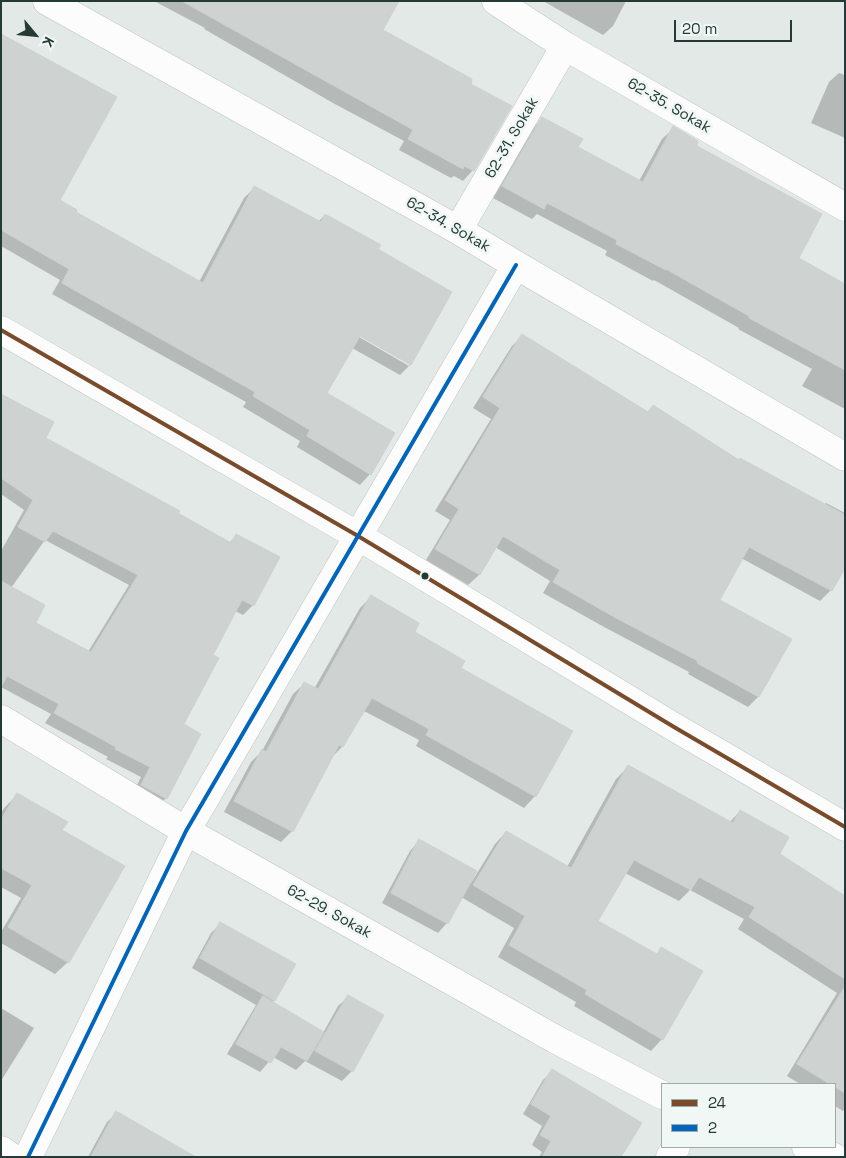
<!DOCTYPE html>
<style>
body{margin:0}
#map{position:relative;width:846px;height:1158px;overflow:hidden;background:#e3e9e6;font-family:"Space Grotesk",sans-serif}
canvas{display:block}
.frame{position:absolute;inset:0;border:2px solid #233a36;pointer-events:none}
.legend{position:absolute;left:661px;top:1083px;width:175px;height:65px;box-sizing:border-box;background:#f1f7f5;border:1px solid #9faba9;margin:0;padding:6px 9px;list-style:none;font-size:15px;color:#233a36}
.legend li{display:flex;align-items:center;gap:10px;height:25px}
.legend b{width:25px;border:1px solid #9faba9}
.north{position:absolute;left:10px;top:10px;width:50px;height:50px;-webkit-text-stroke:4px #f1f7f5;paint-order:stroke;rotate:118deg;font-size:14px;font-weight:700;line-height:20px;text-align:center;color:#233a36}
.north::after{content:'';display:block;margin:auto;width:18px;height:22px;background:#233a36;clip-path:polygon(50% 0,100% 100%,50% 72%,0 100%)}
.scale{position:absolute;left:674px;top:20px;width:118px;height:22px;box-sizing:border-box;border:2px solid #233a36;border-top:0;padding-left:6px;font-size:15px;line-height:18px;white-space:nowrap;color:#233a36;-webkit-text-stroke:4px #f1f7f5;paint-order:stroke}
</style>
<div id="map">
<canvas width="846" height="1158"></canvas>
<div class="frame"></div>
<ul class="legend">
<li><b style="height:6px;background:#7a4b2a"></b>24</li>
<li><b style="height:6px;background:#0065bd"></b>2</li>
</ul>
<div class="north">K</div>
<div class="scale">20 m</div>
</div>
<script>
const context = document.querySelector('canvas').getContext('2d');
context.lineJoin = 'round';
function fill(path, color) { context.fillStyle = color; context.fill(path, 'evenodd'); }
function stroke(path, color, width, dash) { context.strokeStyle = color; context.lineWidth = width; context.lineCap = dash ? 'butt' : 'round'; context.setLineDash(dash || []); context.stroke(path); }
function write(font, color, halo, rows, align = 'center') {
  context.font = font + ' "Space Grotesk",sans-serif'; context.lineWidth = 5; context.setLineDash([]); context.textBaseline = 'middle'; context.strokeStyle = halo; context.fillStyle = color; for (const [text, x, y, turn = 0] of rows) {
    context.save(); context.translate(x, y); context.rotate((+turn || 0) * Math.PI / 180); context.textAlign = isNaN(turn) ? turn : align; if (halo) context.strokeText(text, 0, 0); context.fillText(text, 0, 0); context.restore();
  }
}
fill(new Path2D(`
 M 154,1 L 398,1 L 382,30 L 470,84 L 473,170 L 463,181 L 454,176 L 451,178 L 399,150 L 404,141 L 333,103 L 204,29 L 205,28 Z
 M 543,1 L 626,1 L 613,26 L 603,35 Z
 M 1,35 L 59,200 L 74,212 L 199,282 L 244,198 L 254,188 L 318,222 L 325,215 L 377,250 L 451,293 L 410,365 L 400,375 L 352,348 L 325,393 L 370,474 L 360,485 L 297,447 L 300,441 L 243,407 L 246,402 L 52,294 L 60,280 L 1,246 ZM 355,332 L 409,363 L 409,366 L 354,334 Z
 M 839,73 L 845,75 L 845,138 L 811,123 L 829,82 Z
 M 542,119 L 576,148 L 639,181 L 662,139 L 674,128 L 695,147 L 797,258 L 845,285 L 845,409 L 802,386 L 812,369 L 738,329 L 739,328 L 654,280 L 653,281 L 605,255 L 607,251 L 537,214 L 532,219 L 491,197 L 531,130 Z
 M 523,336 L 647,413 L 653,407 L 739,461 L 824,505 L 826,503 L 845,513 L 845,565 L 831,590 L 820,601 L 741,558 L 719,600 L 790,640 L 758,697 L 748,707 L 688,674 L 689,672 L 606,628 L 543,593 L 550,581 L 495,547 L 479,575 L 468,585 L 426,560 L 450,520 L 435,511 L 491,419 L 473,408 L 512,346 Z
 M 1,399 L 44,438 L 229,543 L 236,536 L 253,605 L 243,615 L 235,611 L 211,655 L 182,725 L 200,734 L 166,798 L 156,808 L 132,795 L 141,777 L 106,759 L 108,757 L 45,723 L 51,714 L 1,687 L 1,551 L 24,510 L 1,494 ZM 45,540 L 129,585 L 88,652 L 34,624 L 11,588 Z
 M 371,597 L 413,633 L 460,668 L 571,732 L 535,796 L 524,808 L 416,746 L 419,740 L 364,711 L 342,747 L 331,758 L 292,831 L 281,842 L 224,812 L 251,762 L 262,751 L 293,694 L 305,683 L 314,689 L 360,608 Z
 M 628,767 L 729,823 L 740,811 L 778,854 L 845,897 L 845,1109 L 843,1111 L 835,1106 L 835,1084 L 800,1084 L 787,1076 L 837,993 L 738,929 L 744,919 L 690,890 L 679,901 L 625,873 L 597,921 L 655,955 L 661,949 L 662,1039 L 651,1051 L 574,1006 L 576,1002 L 498,957 L 514,928 L 461,897 L 447,923 L 438,933 L 382,903 L 410,851 L 419,841 L 471,883 L 495,844 L 506,832 L 567,867 L 616,779 Z
 M 17,795 L 61,831 L 68,962 L 55,974 L 1,943 L 1,932 L 21,898 L 1,887 L 1,813 L 5,807 Z
 M 220,924 L 274,1000 L 272,1002 L 323,1033 L 338,1006 L 348,997 L 352,1071 L 342,1081 L 305,1061 L 296,1070 L 273,1057 L 260,1072 L 227,1054 L 256,1005 L 192,968 L 211,933 Z
 M 1,1008 L 34,1028 L 1,1081 Z
 M 552,1071 L 620,1157 L 539,1157 L 542,1152 L 532,1145 L 542,1126 L 523,1114 L 543,1080 Z
 M 117,1113 L 165,1157 L 88,1157 L 107,1122 Z`), '#0003');
const building = new Path2D(`
 M 182,1 L 399,1 L 383,30 L 472,79 L 471,84 L 512,106 L 474,171 L 464,166 L 463,169 L 408,139 L 413,130 Z
 M 1,34 L 117,97 L 60,200 L 77,210 L 76,212 L 203,283 L 254,186 L 321,222 L 325,214 L 381,245 L 378,249 L 452,292 L 411,365 L 360,336 L 327,393 L 395,433 L 371,475 L 307,436 L 310,430 L 253,396 L 255,392 L 62,283 L 69,269 L 1,230 Z
 M 542,117 L 583,139 L 578,147 L 643,182 L 673,126 L 698,141 L 697,146 L 822,214 L 799,258 L 845,284 L 845,370 L 749,318 L 749,316 L 666,269 L 666,270 L 616,244 L 617,240 L 547,203 L 544,209 L 502,186 Z
 M 522,334 L 648,412 L 653,405 L 739,460 L 740,458 L 845,515 L 845,568 L 832,591 L 749,547 L 720,600 L 792,639 L 759,697 L 697,663 L 698,661 L 616,618 L 553,582 L 560,570 L 503,536 L 480,575 L 435,549 L 459,509 L 445,500 L 500,408 L 483,397 Z
 M 1,394 L 54,422 L 46,438 L 180,511 L 178,513 L 231,543 L 236,534 L 280,557 L 254,606 L 242,600 L 213,655 L 219,658 L 184,724 L 201,734 L 167,799 L 141,785 L 150,767 L 115,749 L 116,747 L 54,713 L 59,704 L 7,676 L 1,687 L 1,581 L 45,605 L 36,623 L 91,652 L 138,575 L 53,531 L 45,542 L 18,527 L 33,500 L 1,478 Z
 M 371,595 L 419,623 L 415,632 L 465,661 L 461,668 L 573,731 L 536,797 L 426,735 L 429,729 L 372,698 L 343,747 L 339,745 L 293,832 L 234,801 L 262,749 L 266,752 L 304,682 L 318,689 Z
 M 628,765 L 733,823 L 740,810 L 789,837 L 780,854 L 845,896 L 845,979 L 749,917 L 755,907 L 699,877 L 691,890 L 634,860 L 598,921 L 657,954 L 661,947 L 703,971 L 663,1040 L 585,994 L 587,990 L 509,945 L 525,916 L 473,885 L 506,831 L 571,868 Z
 M 17,793 L 68,822 L 62,830 L 125,866 L 69,963 L 8,927 L 32,885 L 1,868 L 1,820 Z
 M 419,839 L 477,871 L 448,924 L 391,893 Z
 M 220,922 L 296,964 L 275,1001 L 200,958 Z
 M 845,987 L 845,1093 L 835,1087 L 835,1084 L 830,1084 L 797,1064 Z
 M 348,995 L 384,1015 L 353,1072 L 315,1051 Z
 M 263,996 L 324,1032 L 307,1061 L 281,1047 L 271,1063 L 236,1044 Z
 M 552,1069 L 642,1123 L 621,1157 L 542,1157 L 551,1141 L 540,1135 L 551,1116 L 531,1104 Z
 M 116,1111 L 196,1157 L 91,1157 Z`);
fill(building, '#ced2d1');
stroke(building, '#ccd2cf', 1);
const minor = new Path2D(`
 M 47,1 L 458,230 L 516,265 L 845,457
 M 496,1 L 565,46 L 845,207
 M 458,230 L 565,46
 M 1,719 L 186,831 L 555,1039 L 662,1095
 M 806,1147 L 834,1157
 M 1,1150 L 11,1157
 M 28,1157 L 186,831 L 516,265
 M 670,1157 L 676,1147`);
const tertiary = new Path2D(`
 M 1,330 L 358,536 L 674,727 L 845,827`);
stroke(minor, '#c0c5c3', 29);
stroke(tertiary, '#c0c5c3', 29);
stroke(minor, '#fbfcfb', 28);
stroke(tertiary, '#fbfcfb', 28);
stroke(new Path2D(`
 M 1,330 L 358,536 L 674,727 L 845,827`), '#7a4b2a', 4);
stroke(new Path2D(`
 M 28,1157 L 186,831 L 516,265`), '#0065bd', 4);
for (const [x, y, r, color] of [
 [425,576,4.5,"#233a36"]
]) { const dot = new Path2D(); dot.arc(x, y, r, 0, 2 * Math.PI); context.fillStyle = color; context.fill(dot); stroke(dot, '#f1f7f5', 2); }
write('15px', '#233a36', '#f1f7f5', [
 ["62-35. Sokak",669,106,30],
 ["62-31. Sokak",512,138,-60],
 ["62-34. Sokak",448,225,30],
 ["62-29. Sokak",329,912,29]
]);
</script>
